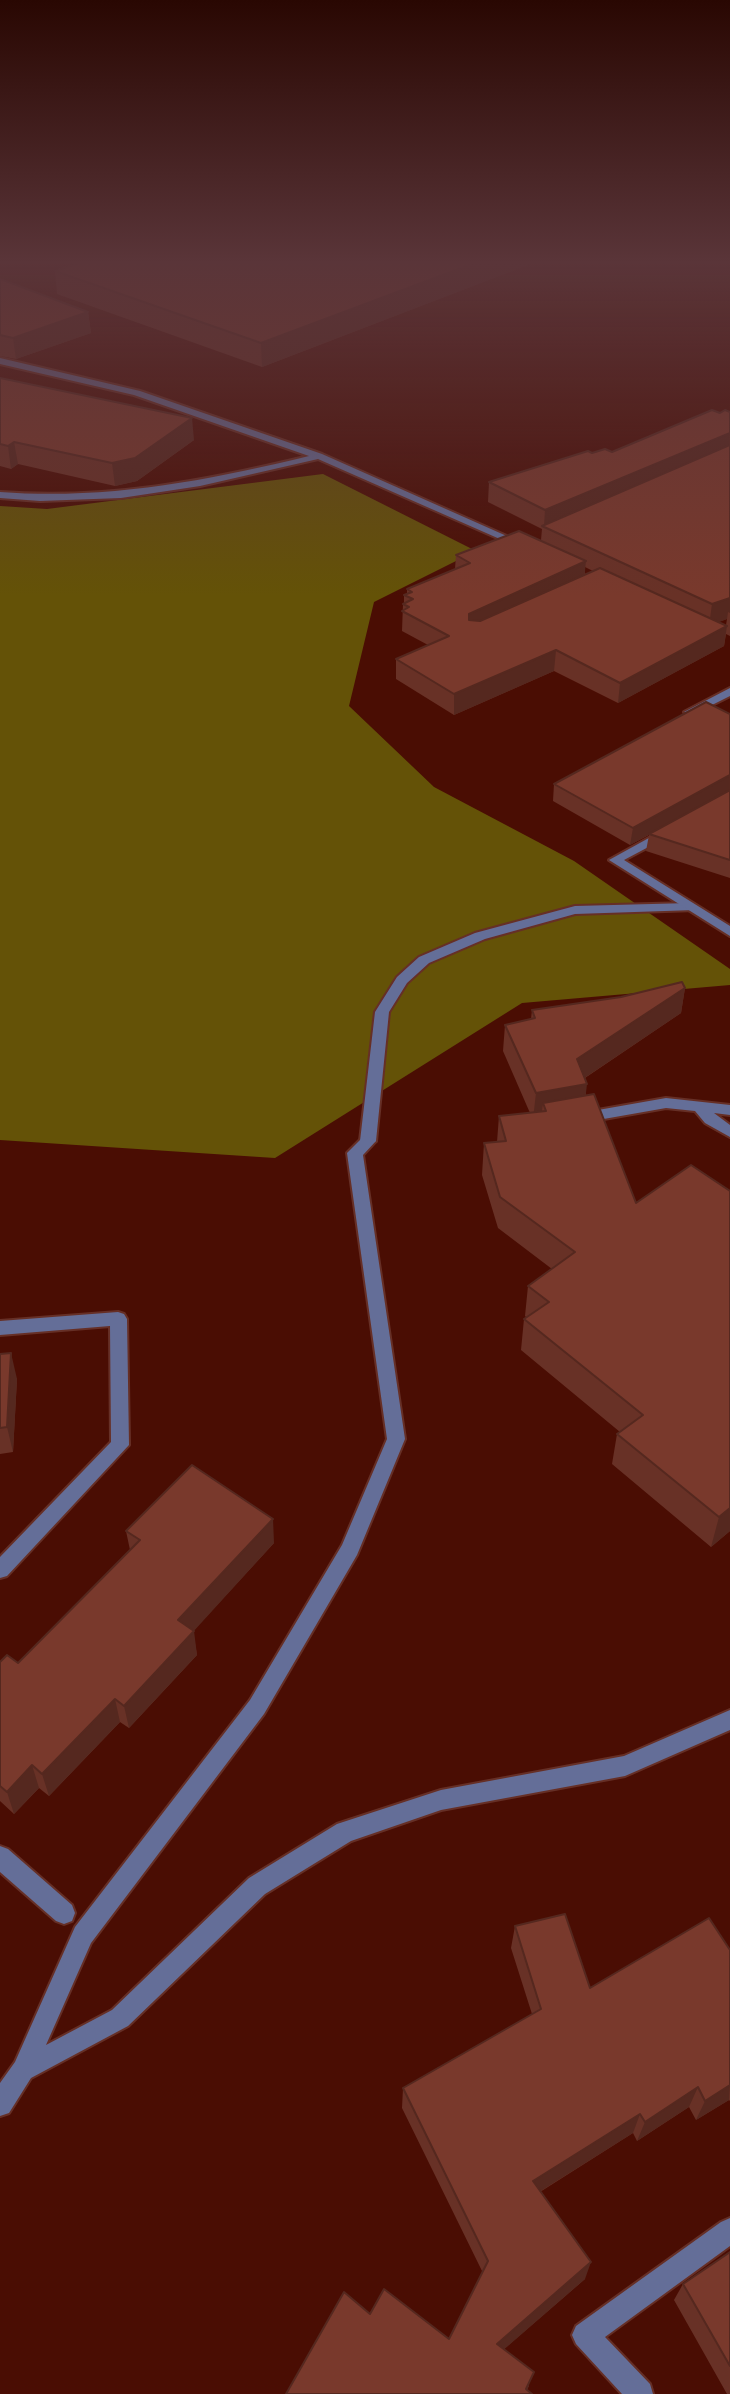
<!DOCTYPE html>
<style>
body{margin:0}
canvas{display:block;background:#4a0d03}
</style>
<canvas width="730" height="2394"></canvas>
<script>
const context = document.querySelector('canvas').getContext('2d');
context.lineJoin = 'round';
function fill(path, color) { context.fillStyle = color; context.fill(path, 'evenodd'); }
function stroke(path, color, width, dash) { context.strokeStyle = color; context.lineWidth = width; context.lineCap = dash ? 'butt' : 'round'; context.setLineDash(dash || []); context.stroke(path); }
fill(new Path2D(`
 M 323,474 L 476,551 L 374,602 L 349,706 L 434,787 L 574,861 L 730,969 L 730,985 L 522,1003 L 275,1158 L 0,1140 L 0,506 L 47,509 Z`), '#645207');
const service = new Path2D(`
 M 730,688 L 730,696 L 694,714 L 684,712 Z
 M 690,903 L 697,907 L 695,910 L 575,914 L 485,939 L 429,963 L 407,983 L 389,1012 L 376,1141 L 368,1146 L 363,1145 L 360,1141 L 375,1012 L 397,977 L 419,957 L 475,933 L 575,906 Z
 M 666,1098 L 730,1105 L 730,1115 L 714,1113 L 730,1125 L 730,1137 L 705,1123 L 695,1111 L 666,1108 L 581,1123 L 573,1118 L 581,1113 Z
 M 730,2218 L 730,2246 L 605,2337 L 650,2384 L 653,2394 L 622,2394 L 576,2344 L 572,2335 L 576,2326 L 721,2222 Z`);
const pedestrian = new Path2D(`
 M 0,1846 L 8,1849 L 72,1905 L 75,1913 L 72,1921 L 64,1924 L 56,1921 L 0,1872 Z`);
const minor = new Path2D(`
 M 0,358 L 140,391 L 322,454 L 527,545 L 518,547 L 318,459 L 200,486 L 121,498 L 40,501 L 0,498 L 0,492 C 106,500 206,481 309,456 L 134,395 L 0,364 Z
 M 667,828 L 673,832 L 671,835 L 624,860 L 730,926 L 730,936 L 609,860 Z
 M 368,1136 L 376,1141 L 363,1155 L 405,1439 L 357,1555 L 264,1714 L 91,1943 L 46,2045 L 112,2010 L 249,1878 L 337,1824 L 441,1790 L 624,1756 L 730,1710 L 730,1730 L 625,1776 L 441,1810 L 351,1841 L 265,1894 L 128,2026 L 31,2078 L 9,2113 L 0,2116 L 0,2083 L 15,2062 L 75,1927 L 250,1700 L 342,1545 L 387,1439 L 347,1153 L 363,1137 Z
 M 118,1312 L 124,1314 L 127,1319 L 129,1445 L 7,1576 L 0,1578 L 0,1557 L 111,1442 L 110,1326 L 0,1335 L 0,1321 Z`);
stroke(service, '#662f26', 4);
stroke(pedestrian, '#662f26', 4);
stroke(minor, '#662f26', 4);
fill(service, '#646e98');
fill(pedestrian, '#646e98');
fill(minor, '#646e98');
fill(new Path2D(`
 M 538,261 L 262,367 L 57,294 L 55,271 Z
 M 0,279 L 88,312 L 91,333 L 16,359 L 0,356 Z
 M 0,378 L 194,440 L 137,481 L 115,486 L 18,464 L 11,469 L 0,466 Z
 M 730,412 L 730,636 L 726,634 L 724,646 L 618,703 L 554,671 L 454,715 L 396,679 L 396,659 L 428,645 L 402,631 L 403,604 L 404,603 L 404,595 L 407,594 L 407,589 L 455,569 L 456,555 L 541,540 L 542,529 L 488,502 L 489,482 L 592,453 L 612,452 L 720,413 ZM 585,567 L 593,571 L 585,574 ZM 727,619 L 726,625 L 718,622 Z
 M 730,714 L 730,878 L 646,851 L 649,835 L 630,845 L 553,801 L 554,784 Z
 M 685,988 L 681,1013 L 585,1078 L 586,1095 L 636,1203 L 730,1191 L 730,1531 L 711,1547 L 612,1464 L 617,1434 L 620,1432 L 521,1350 L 524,1319 L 526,1317 L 525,1316 L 528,1286 L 552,1269 L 498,1228 L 482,1175 L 484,1143 L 497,1142 L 499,1116 L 530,1113 L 503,1051 L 505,1025 L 531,1019 L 532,1010 Z
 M 0,1354 L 17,1379 L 13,1452 L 0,1454 Z
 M 126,1531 L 274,1543 L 193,1631 L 197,1655 L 129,1728 L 120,1722 L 49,1796 L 39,1788 L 14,1814 L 0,1801 L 0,1662 L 18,1663 L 130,1550 Z
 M 515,1926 L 590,1988 L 730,1950 L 730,2101 L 729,2100 L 696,2120 L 689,2107 L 637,2141 L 633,2133 L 540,2192 L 585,2279 L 504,2349 L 529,2386 L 527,2390 L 370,2314 L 449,2339 L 483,2273 L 402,2108 L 403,2088 L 532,2014 L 511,1948 Z
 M 730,2252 L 730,2394 L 727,2394 L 674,2300 L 683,2284 Z`), '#683126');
fill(new Path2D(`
 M 480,261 L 538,261 L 262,367 L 261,343 Z
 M 88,312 L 91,333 L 16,359 L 13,338 Z
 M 192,418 L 194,440 L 137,481 L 115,486 L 112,463 Z
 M 730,433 L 730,451 L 544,527 L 545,510 Z
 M 14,442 L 18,464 L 11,469 L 8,446 Z
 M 586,561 L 584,581 L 468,634 L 469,614 Z
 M 730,598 L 730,613 L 728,612 L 727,619 L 709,626 L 712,604 Z
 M 727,626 L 724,646 L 618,703 L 620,683 Z
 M 556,650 L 554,671 L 454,715 L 454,694 Z
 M 730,775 L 730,790 L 630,845 L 633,828 Z
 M 685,988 L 681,1013 L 574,1085 L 577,1059 Z
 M 587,1084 L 584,1110 L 543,1103 L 541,1118 L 533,1119 L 536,1093 Z
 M 11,1353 L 17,1379 L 13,1452 L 7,1427 Z
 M 730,1508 L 730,1531 L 711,1547 L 719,1517 Z
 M 273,1519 L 274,1543 L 182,1644 L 178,1620 Z
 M 194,1631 L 197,1655 L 129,1728 L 124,1706 Z
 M 115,1699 L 120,1722 L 49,1796 L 42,1774 Z
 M 32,1765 L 39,1788 L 14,1814 L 7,1792 Z
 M 730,2085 L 729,2100 L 696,2120 L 705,2101 Z
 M 698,2087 L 689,2107 L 637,2141 L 645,2122 Z
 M 640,2114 L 633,2133 L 528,2199 L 533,2181 Z
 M 591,2262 L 585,2279 L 493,2359 L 497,2344 Z`), '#55281f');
const building = new Path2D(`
 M 86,261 L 480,261 L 261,343 L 55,271 Z
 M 0,279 L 88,312 L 13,338 L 0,335 Z
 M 0,378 L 192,418 L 135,458 L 112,463 L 14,442 L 8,446 L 0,444 Z
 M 712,410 L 720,413 L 725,410 L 730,412 L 730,433 L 545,510 L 489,482 L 588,451 L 592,453 L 605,449 L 612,452 Z
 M 730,445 L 730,598 L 712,604 L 542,526 Z
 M 519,531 L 586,561 L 469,614 L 469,620 L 480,621 L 600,568 L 727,626 L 620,683 L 556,650 L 454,694 L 396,659 L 449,636 L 402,611 L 409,607 L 403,604 L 413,599 L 404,595 L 412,592 L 407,589 L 470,563 L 456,555 Z
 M 706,702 L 730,714 L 730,775 L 633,828 L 554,784 Z
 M 730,790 L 730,860 L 649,834 Z
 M 682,982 L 685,988 L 577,1059 L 587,1084 L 536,1093 L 505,1025 L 535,1018 L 532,1010 L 621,997 Z
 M 594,1094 L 636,1203 L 691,1165 L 730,1191 L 730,1508 L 719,1517 L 617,1434 L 643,1415 L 524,1319 L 549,1302 L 528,1286 L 575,1252 L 500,1197 L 484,1143 L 506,1141 L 499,1116 L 546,1111 L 543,1103 Z
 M 11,1353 L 7,1427 L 0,1428 L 0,1354 Z
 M 192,1465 L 273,1519 L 178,1620 L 194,1631 L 124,1706 L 115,1699 L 42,1774 L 32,1765 L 7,1792 L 0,1786 L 0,1662 L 7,1655 L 18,1663 L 140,1540 L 126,1531 Z
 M 565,1914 L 590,1988 L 709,1918 L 730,1950 L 730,2085 L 705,2101 L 698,2087 L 645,2122 L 640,2114 L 533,2181 L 591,2262 L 497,2344 L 534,2372 L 526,2389 L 532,2394 L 286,2394 L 344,2292 L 370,2314 L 384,2289 L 449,2339 L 488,2261 L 403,2088 L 541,2009 L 515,1926 Z
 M 730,2252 L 730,2366 L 683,2284 Z`);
fill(building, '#79392c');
stroke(building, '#55281f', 2);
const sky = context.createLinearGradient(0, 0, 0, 596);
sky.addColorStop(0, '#290702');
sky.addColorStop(0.44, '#5a3539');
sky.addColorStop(1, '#5a353900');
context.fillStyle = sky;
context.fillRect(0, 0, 730, 596);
</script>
